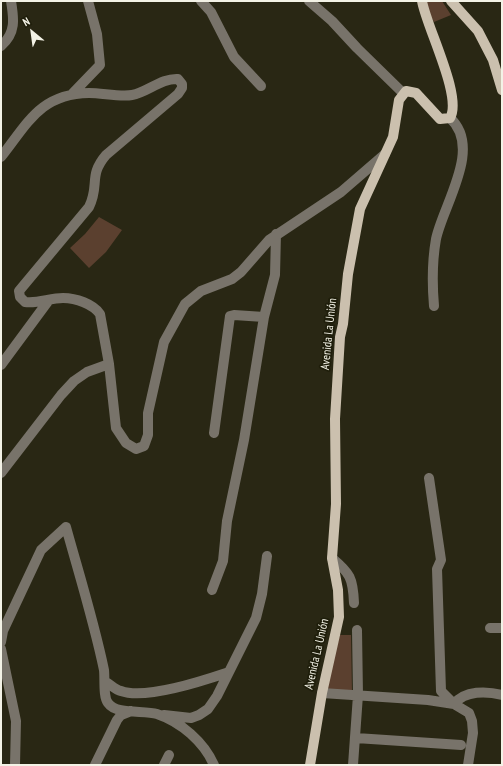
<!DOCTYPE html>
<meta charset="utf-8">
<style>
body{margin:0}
#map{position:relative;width:503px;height:766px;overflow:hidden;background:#292714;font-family:"PT Sans Narrow",sans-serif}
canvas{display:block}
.frame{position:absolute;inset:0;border:2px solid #f3f2e6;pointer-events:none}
.north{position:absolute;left:12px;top:12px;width:40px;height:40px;-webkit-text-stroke:3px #1f1e0b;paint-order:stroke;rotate:331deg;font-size:11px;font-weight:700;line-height:16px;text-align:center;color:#f3f2e6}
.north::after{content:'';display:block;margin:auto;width:14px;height:18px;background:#f3f2e6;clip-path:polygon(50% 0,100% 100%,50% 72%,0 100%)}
</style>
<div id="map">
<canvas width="503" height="766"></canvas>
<div class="frame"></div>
<div class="north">N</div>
</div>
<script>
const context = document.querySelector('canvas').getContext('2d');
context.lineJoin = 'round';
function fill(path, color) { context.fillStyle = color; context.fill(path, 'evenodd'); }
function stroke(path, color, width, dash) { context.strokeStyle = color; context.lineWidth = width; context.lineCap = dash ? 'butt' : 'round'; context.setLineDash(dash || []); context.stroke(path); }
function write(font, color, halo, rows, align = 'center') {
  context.font = font + ' "PT Sans Narrow",sans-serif'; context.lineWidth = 3.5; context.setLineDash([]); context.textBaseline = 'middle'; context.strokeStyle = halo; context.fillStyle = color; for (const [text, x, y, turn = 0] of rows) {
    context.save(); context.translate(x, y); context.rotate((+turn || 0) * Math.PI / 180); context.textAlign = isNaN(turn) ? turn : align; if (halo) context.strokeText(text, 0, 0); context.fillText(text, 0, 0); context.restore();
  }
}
fill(new Path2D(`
 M 426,1 L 442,1 L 451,15 L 434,22 L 424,6 Z
 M 99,217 L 122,230 L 106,252 L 89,268 L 70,248 L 85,234 Z
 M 340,635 L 351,635 L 352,692 L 325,690 Z`), '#5b402f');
stroke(new Path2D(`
 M 201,1 L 211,12 L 234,57 L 261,86
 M 309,1 L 332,21 L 357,48 L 403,93
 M 1,46 C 16,33 14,19 11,1
 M 73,93 L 100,65 L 97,34 L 88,1
 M 1,157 C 28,123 40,94 89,93 C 102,93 120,97 132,95 C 148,92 161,78 178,79 L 182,84 L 182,88 L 178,94 L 106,155 C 88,176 100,185 89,207 L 19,291 L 20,297 L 25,302 C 37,304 50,298 63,298 C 76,298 93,304 100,314 L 109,364 L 116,428 L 126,443 L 136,449 L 144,446 L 148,435 L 148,413 L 164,342 L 185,304 L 201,291 L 232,279 L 241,272 L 269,240 L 341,192 L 385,154
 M 434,306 C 432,283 432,262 436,239 C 443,205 483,148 450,118
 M 1,365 L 49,300
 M 214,433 L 230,316 L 234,315 L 264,317
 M 1,473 L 61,395 L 74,381 L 87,372 L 109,364
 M 429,478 L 441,560 L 437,569 L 441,691 L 454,704 C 465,690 487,691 502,695
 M 332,558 C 350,573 353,578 354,603
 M 212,590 L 223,561 L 227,521 L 244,440 L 264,317 L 275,275 L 276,234
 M 490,628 L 502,628
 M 1,642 L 3,631 L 41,550 L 66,527 C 79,574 94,622 104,670 C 105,679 103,697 108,703 C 116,715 144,710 157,714 C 181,722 204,742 214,765
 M 1,649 L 16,721 L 15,765
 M 106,682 C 111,685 116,690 121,691 C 146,700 205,680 229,672
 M 322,693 L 428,700 L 454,704 L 469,713 L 472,721 L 473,733 L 468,765
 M 164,715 L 191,718 L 199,715 L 208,709 L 217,696 L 256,618 L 262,594 L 267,556
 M 356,738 L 461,745
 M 95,765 L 117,720 L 121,715 L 131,711
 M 164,765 L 169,755
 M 353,765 L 358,695 L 357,630`), '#78736a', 10);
stroke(new Path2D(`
 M 451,1 L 478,31 L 493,60 L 502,90
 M 310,765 L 322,693 L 339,617 L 338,590 L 332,558 L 336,504 L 335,419 L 340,337 L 343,324 L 348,274 L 360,209 L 393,137 L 399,100 L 406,91 L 416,93 L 440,119 L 450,118 C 463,97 426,26 422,1`), '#cbc0ae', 10);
write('12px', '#f3f2e6', '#1f1e0b', [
 ["Avenida La Unión",329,334,-84],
 ["Avenida La Unión",317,654,-77]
]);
</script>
